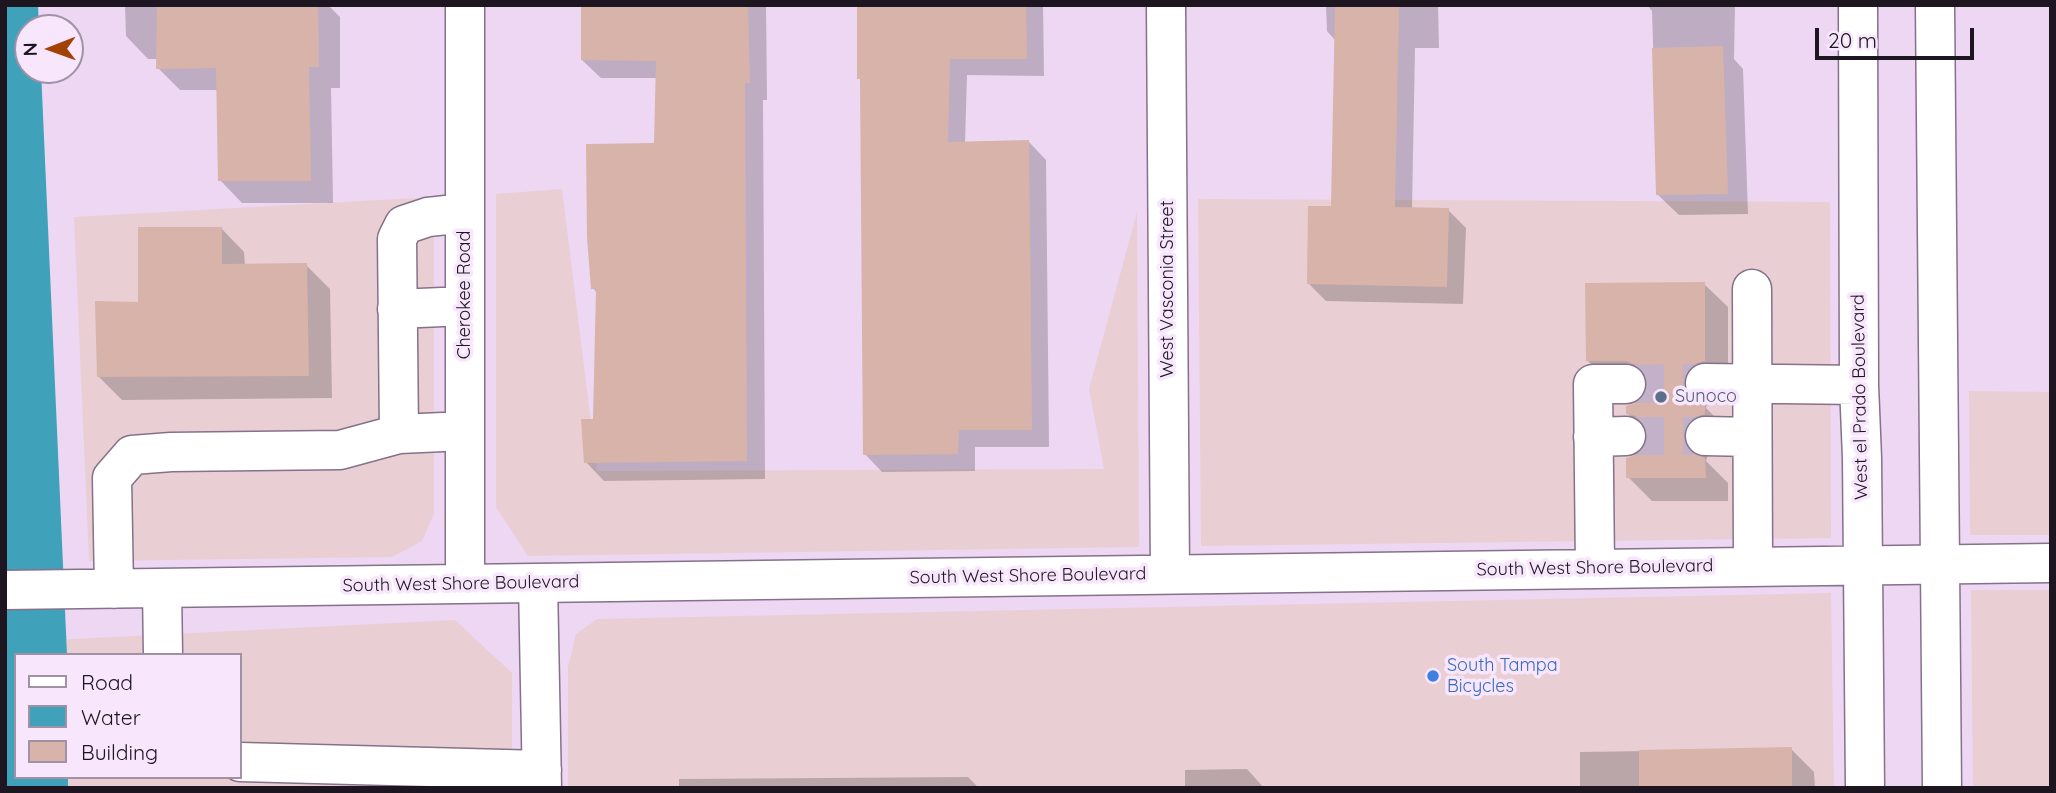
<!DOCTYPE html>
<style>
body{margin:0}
#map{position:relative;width:2056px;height:793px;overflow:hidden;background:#edd7f3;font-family:Quicksand,sans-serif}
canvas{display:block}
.frame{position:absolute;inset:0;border:7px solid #1d151f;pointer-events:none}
.legend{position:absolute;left:14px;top:653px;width:228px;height:126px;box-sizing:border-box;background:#f8e6fd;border:2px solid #a092a4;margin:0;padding:9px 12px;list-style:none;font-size:21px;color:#1d151f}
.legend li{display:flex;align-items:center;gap:14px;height:35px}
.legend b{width:35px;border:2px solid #a092a4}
.north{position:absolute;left:14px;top:14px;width:70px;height:70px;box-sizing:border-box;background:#f8e6fd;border:2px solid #a092a4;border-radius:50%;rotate:269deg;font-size:19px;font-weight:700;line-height:28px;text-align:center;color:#1d151f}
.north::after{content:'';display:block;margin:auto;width:24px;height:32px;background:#a34003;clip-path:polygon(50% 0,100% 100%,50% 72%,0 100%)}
.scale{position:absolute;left:1815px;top:28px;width:159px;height:32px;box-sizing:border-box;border:4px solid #1d151f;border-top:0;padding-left:9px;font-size:21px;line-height:24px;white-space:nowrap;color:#1d151f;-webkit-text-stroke:5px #f8e6fd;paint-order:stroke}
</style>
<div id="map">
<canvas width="2056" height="793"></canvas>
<div class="frame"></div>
<ul class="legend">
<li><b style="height:9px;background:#fff"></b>Road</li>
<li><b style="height:19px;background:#3fa1ba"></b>Water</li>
<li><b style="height:19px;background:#d7b3a9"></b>Building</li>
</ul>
<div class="north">N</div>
<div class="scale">20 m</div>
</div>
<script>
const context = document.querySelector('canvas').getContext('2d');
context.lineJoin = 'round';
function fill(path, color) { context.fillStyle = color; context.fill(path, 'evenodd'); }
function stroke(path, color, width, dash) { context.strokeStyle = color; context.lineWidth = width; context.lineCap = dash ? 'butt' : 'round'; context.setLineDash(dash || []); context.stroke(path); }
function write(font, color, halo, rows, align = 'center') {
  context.font = font + ' Quicksand,sans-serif'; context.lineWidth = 7; context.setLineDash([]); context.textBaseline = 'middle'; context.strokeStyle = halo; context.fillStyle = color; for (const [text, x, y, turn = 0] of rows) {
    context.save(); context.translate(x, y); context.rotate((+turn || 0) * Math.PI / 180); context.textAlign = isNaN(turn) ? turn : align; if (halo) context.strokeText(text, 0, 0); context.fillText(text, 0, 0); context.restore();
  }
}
fill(new Path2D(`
 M 562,189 L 597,471 L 1104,469 L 1089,389 L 1137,212 L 1139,547 L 528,556 L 496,507 L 496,194 Z
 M 434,197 L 434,514 L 422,541 L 392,557 L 89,561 L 74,217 Z
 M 1198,199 L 1830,202 L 1831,538 L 1201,546 Z
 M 1969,391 L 2051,392 L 2051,535 L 1970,535 Z
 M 1971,590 L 2051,590 L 2051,788 L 1973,788 Z
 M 1831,593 L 1834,788 L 568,788 L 568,667 L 576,634 L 597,619 Z
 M 455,620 L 512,673 L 512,788 L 53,788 L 53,777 L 240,777 L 240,655 L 53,655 L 53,640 Z`), '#e9cfd4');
fill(new Path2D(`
 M 5,5 L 38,5 L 39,28 L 28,28 L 28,70 L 41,70 L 67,655 L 16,655 L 16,777 L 68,777 L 68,788 L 5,788 Z`), '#3fa1ba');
fill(new Path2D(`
 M 125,5 L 328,5 L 340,17 L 340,88 L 331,88 L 333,203 L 242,203 L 220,180 L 219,90 L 180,90 L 158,68 L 158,59 L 148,59 L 126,36 Z
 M 584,5 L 766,5 L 767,100 L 763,100 L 765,479 L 604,481 L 586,462 L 595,420 L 597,293 L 593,288 L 656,145 L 657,78 L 601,78 L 582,60 Z
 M 858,5 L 1043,5 L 1044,76 L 967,75 L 965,143 L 1029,142 L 1046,160 L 1049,447 L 975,447 L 975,471 L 882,472 L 865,454 L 861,81 L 859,78 Z
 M 1326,5 L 1438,5 L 1439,48 L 1415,48 L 1412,209 L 1448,210 L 1466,228 L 1463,304 L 1326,301 L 1309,284 L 1333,208 L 1336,41 L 1327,31 Z
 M 1647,5 L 1735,5 L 1734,59 L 1743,69 L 1748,214 L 1679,215 L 1658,195 L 1652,11 Z
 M 221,228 L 244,252 L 245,266 L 306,265 L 330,289 L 332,398 L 122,400 L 98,376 L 139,304 Z
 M 1704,284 L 1728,307 L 1728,384 L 1709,395 L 1706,408 L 1728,430 L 1710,448 L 1706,461 L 1728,483 L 1728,501 L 1652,501 L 1628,477 L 1639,456 L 1647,447 L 1650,436 L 1627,413 L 1646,396 L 1649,384 L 1611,384 L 1587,360 Z
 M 1791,749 L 1814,772 L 1815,788 L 1580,788 L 1580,752 Z
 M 1247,769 L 1264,788 L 1185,788 L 1185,770 Z
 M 968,777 L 979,788 L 679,788 L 679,779 Z`), '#0003');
fill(new Path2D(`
 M 157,5 L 318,5 L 319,67 L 309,67 L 311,181 L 218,181 L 216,68 L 156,69 Z
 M 581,5 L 748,5 L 750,83 L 745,83 L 747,461 L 584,463 L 581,419 L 593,419 L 596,289 L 591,289 L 587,237 L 586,144 L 654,143 L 656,61 L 581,60 Z
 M 857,5 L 1026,5 L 1027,59 L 950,59 L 948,142 L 1029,140 L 1032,430 L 959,430 L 958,454 L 863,455 L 860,79 L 857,79 Z
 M 1335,5 L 1399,5 L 1395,207 L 1449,208 L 1447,287 L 1307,284 L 1308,206 L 1331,206 Z
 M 1723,46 L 1728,194 L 1656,195 L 1652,48 Z
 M 138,227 L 222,227 L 222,264 L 307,263 L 309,376 L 97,377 L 95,301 L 138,302 Z
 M 1705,282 L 1705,361 L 1695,364 L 1687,371 L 1683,383 L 1686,394 L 1693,401 L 1705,405 L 1705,414 L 1695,417 L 1687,424 L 1683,436 L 1686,447 L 1693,454 L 1705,458 L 1706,478 L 1626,478 L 1626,458 L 1638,454 L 1646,446 L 1648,436 L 1644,424 L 1636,416 L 1626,414 L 1626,406 L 1636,403 L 1645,395 L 1648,383 L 1645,373 L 1636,365 L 1626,361 L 1586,361 L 1585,283 Z
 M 1792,747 L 1792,788 L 1639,788 L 1639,750 Z`), '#d7b3a9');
stroke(new Path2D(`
 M 1626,384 L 1705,383
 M 1626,436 L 1705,436`), '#c3b0c9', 38, [38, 19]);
const minor = new Path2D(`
 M 1166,5 L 1170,574
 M 1858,5 L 1859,385 L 1862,458 L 1865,788
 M 1935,5 L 1942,788
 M 1752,289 L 1753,566
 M 397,309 L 465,306
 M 1705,383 L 1859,385
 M 399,434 L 397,239 L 404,225 L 428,217 L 465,213
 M 1705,436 L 1752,437
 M 1593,437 L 1626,436
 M 1595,568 L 1593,384 L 1626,384
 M 538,583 L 542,788
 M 465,584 L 465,5
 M 162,588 L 163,655
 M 114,589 L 112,478 L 132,455 L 171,452 L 340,450 L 399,434 L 465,431
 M 5,590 L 2051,563
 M 240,762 L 542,770`);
stroke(minor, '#85718a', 41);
stroke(minor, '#fff', 38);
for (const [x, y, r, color] of [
 [1661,397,7,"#5c6f8a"],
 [1433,676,7,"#3f7fe0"]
]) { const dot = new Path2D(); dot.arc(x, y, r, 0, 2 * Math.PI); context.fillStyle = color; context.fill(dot); stroke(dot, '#f8e6fd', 2.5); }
write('18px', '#1d151f', '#f8e6fd', [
 ["West Vasconia Street",1168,289,-90],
 ["Cherokee Road",465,295,-90],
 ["West el Prado Boulevard",1860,397,-91],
 ["South West Shore Boulevard",1595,568,-1],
 ["South West Shore Boulevard",1028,576,-1],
 ["South West Shore Boulevard",461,584,-1]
]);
write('18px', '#4e5e75', '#f8e6fd', [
 ["Sunoco",1675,397]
], 'left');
write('18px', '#366cbe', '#f8e6fd', [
 ["South Tampa",1447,666],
 ["Bicycles",1447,687]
], 'left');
</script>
